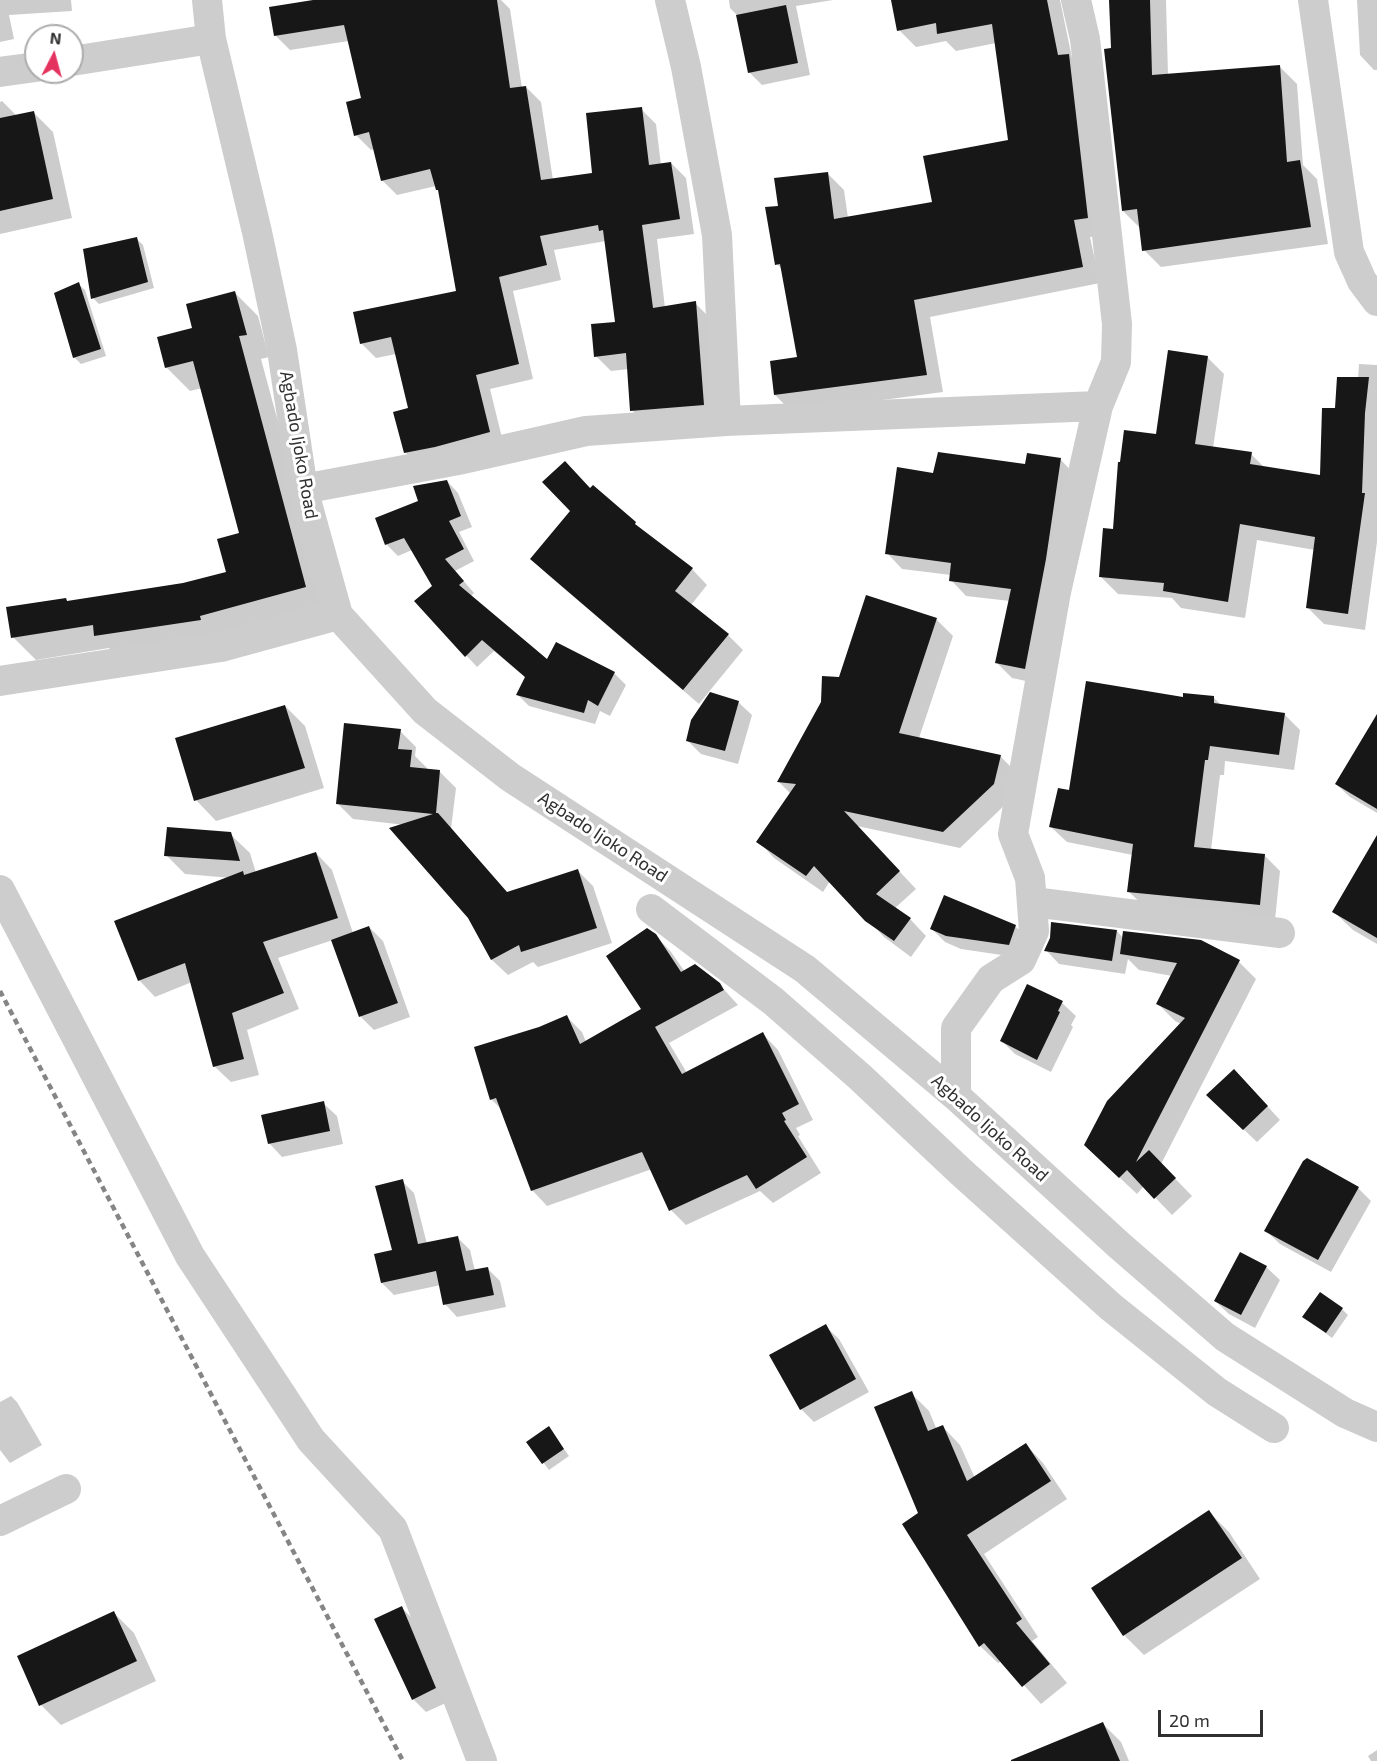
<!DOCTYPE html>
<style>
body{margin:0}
#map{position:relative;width:1377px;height:1761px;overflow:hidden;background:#fff;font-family:"Exo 2",sans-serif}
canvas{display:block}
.north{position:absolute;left:24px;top:24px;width:60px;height:60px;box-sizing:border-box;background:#fff;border:2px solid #acacac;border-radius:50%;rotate:6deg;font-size:16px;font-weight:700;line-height:24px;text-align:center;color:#303030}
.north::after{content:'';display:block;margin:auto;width:21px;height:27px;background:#e53360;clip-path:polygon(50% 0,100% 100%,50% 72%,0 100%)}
.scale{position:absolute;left:1158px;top:1710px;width:105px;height:27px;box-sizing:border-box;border:3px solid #303030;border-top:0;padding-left:8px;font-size:18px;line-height:21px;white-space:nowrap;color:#303030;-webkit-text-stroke:4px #fff;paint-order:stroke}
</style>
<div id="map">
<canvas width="1377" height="1761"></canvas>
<div class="north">N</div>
<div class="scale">20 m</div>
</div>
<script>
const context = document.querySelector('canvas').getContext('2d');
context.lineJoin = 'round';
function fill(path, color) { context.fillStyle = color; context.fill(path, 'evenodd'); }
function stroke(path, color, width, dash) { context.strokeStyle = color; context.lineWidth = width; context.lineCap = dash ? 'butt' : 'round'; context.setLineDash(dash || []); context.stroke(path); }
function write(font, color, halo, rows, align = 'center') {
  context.font = font + ' "Exo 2",sans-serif'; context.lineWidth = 6; context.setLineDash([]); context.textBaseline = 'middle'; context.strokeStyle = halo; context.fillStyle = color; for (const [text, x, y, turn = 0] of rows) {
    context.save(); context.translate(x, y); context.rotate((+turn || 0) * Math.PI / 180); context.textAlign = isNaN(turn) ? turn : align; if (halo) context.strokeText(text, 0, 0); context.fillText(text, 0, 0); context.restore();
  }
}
fill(new Path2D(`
 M 0,0 L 71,0 L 72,11 L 9,15 L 14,39 L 0,42 Z
 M 323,0 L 501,0 L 510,9 L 522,88 L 526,87 L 541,102 L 553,180 L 594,174 L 641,109 L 656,124 L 661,165 L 671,163 L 686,178 L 694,234 L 657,239 L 665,308 L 695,303 L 710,318 L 718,420 L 647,425 L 632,410 L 629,369 L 611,371 L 596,356 L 616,323 L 606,241 L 554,250 L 561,280 L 513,291 L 533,379 L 490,389 L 504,446 L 420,467 L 405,452 L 410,409 L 396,354 L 376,358 L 361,343 L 458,292 L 440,193 L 436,186 L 397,195 L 382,180 L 375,149 L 371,150 L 356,135 L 363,100 L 349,41 L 290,50 L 275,35 Z
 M 729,0 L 833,0 L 796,6 L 810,75 L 762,85 L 749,72 L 737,15 L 730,8 Z
 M 893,0 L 1060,0 L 1072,58 L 1086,73 L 1104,235 L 1090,237 L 1100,283 L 930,317 L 943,392 L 792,412 L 775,395 L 799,359 L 783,270 L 777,264 L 780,208 L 827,173 L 844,190 L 848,218 L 934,203 L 1010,142 L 996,43 L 956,51 L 946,41 L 916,47 L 899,30 Z
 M 1110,0 L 1166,0 L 1168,75 L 1280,67 L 1297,84 L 1303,165 L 1317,179 L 1328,244 L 1161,267 L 1144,250 L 1141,229 L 1123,211 Z
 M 1357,0 L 1377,0 L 1377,70 L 1374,70 L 1360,55 Z
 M 2,101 L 17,116 L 34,113 L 53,132 L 72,218 L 0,234 L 0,102 Z
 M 136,238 L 143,245 L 154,288 L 99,304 L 93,298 Z
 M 78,284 L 85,290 L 106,356 L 81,364 L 74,357 Z
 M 235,293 L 258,316 L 269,357 L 261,359 L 329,610 L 119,659 L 109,648 L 36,660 L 13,637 L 66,600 L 68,602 L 183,584 L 228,574 L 240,534 L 202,388 L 190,391 L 167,368 L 159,338 L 194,329 Z
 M 1207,357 L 1224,374 L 1213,448 L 1251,454 L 1265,468 L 1321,477 L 1337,410 L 1358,379 L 1359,364 L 1377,365 L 1377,542 L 1365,630 L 1324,624 L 1307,607 L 1315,550 L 1257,540 L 1245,618 L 1181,608 L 1172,598 L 1118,594 L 1101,577 L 1114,530 L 1157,436 Z
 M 1028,454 L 1061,460 L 1076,476 L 1040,684 L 1012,678 L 996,662 L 1010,601 L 966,596 L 951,580 L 951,575 L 902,569 L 887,553 L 934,474 L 1026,465 Z
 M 447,481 L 458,493 L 472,527 L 459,532 L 474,561 L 455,571 L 474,593 L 470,597 L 548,662 L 614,673 L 626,685 L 610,716 L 600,711 L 595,724 L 529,706 L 518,695 L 526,678 L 494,651 L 477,667 L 416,601 L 433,586 L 412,550 L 398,556 L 386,544 L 419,502 Z
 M 591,490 L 692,569 L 707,585 L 691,605 L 728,635 L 743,650 L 699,704 L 547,574 L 532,559 Z
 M 867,597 L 937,620 L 953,636 L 919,738 L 1000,756 L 1017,773 L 1010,800 L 960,848 L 857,826 L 916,889 L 894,909 L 910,919 L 926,936 L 911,957 L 884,937 L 830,881 L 823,892 L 774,858 L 758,841 L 791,794 L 778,781 L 840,679 Z
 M 1184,698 L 1214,698 L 1222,706 L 1284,714 L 1300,730 L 1294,770 L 1225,761 L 1224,775 L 1220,775 L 1211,850 L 1264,855 L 1280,871 L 1275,920 L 1145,907 L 1129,892 L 1133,855 L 1067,842 L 1051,827 L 1070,792 Z
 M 738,702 L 752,715 L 738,764 L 701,754 L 687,740 Z
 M 285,706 L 305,726 L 324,788 L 216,821 L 196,800 Z
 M 400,731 L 416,747 L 415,756 L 427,768 L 427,770 L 440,772 L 456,788 L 451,829 L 510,899 L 577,870 L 593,886 L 612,943 L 538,967 L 533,962 L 508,975 L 492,960 L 469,917 L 405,825 L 353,819 L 337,803 Z
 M 1377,737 L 1377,813 L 1350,797 L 1336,784 Z
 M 230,834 L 250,853 L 256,873 L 316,853 L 332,870 L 353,933 L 369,927 L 383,941 L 410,1017 L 374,1030 L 361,1017 L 333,940 L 278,958 L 299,1009 L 247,1030 L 259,1075 L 231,1082 L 214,1066 L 192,982 L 155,997 L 139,980 L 231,878 L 185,874 L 166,855 Z
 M 1377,838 L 1377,944 L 1353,930 L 1334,912 Z
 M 1015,926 L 1029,940 L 1022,958 L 961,949 L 945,942 L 932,929 Z
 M 1117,931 L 1123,938 L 1239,962 L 1256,979 L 1161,1164 L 1192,1196 L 1172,1215 L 1144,1186 L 1137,1194 L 1103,1162 L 1181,1024 L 1175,1021 L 1158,1004 L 1172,976 L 1139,970 L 1128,959 L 1125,974 L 1059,964 L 1046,950 Z
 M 655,935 L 671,952 L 685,972 L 719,984 L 738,1005 L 669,1043 L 687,1073 L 763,1034 L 778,1050 L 813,1120 L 796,1128 L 800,1135 L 798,1136 L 821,1173 L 773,1203 L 760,1191 L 686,1225 L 671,1210 L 652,1169 L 547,1206 L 532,1190 L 503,1111 L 491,1099 L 540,1029 L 567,1017 L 582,1032 L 586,1042 L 643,1009 Z
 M 1062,1003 L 1076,1016 L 1071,1025 L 1073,1027 L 1051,1072 L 1015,1054 L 1002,1041 Z
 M 1247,1084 L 1280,1120 L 1257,1142 L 1222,1109 Z
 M 323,1103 L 337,1116 L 343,1144 L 282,1157 L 269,1143 Z
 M 402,1181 L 414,1193 L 427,1244 L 458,1238 L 470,1250 L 475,1271 L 488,1269 L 500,1281 L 506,1307 L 457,1317 L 445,1304 L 441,1285 L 394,1295 L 382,1283 L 394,1251 Z
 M 1358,1188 L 1371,1201 L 1331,1272 L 1280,1244 L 1266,1231 Z
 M 1266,1267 L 1280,1280 L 1255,1328 L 1229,1314 L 1215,1301 Z
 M 1342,1309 L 1348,1315 L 1332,1338 L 1304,1317 Z
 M 825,1326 L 839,1339 L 869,1392 L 814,1422 L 801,1409 Z
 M 911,1393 L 929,1411 L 937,1430 L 943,1427 L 960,1445 L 975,1478 L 1026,1445 L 1043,1463 L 1067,1499 L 984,1554 L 1038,1637 L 1032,1641 L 1067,1683 L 1041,1704 L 1002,1661 L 998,1663 L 980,1646 L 920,1514 Z
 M 11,1396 L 17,1402 L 42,1445 L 10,1463 L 0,1450 L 0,1402 Z
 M 549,1428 L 569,1456 L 549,1470 L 528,1442 Z
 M 1209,1512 L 1229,1532 L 1260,1579 L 1144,1655 L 1124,1635 Z
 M 402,1608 L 415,1621 L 448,1702 L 426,1712 L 413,1699 Z
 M 114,1613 L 134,1633 L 156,1681 L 61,1725 L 41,1705 Z
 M 1103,1724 L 1121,1742 L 1129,1761 L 1021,1761 Z
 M 1377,1750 L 1377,1761 L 1371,1761 L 1368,1756 Z`), '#0003');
fill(new Path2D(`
 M 313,0 L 497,0 L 510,88 L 526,86 L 541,180 L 592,173 L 586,113 L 642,107 L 649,165 L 671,162 L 680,219 L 642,225 L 653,308 L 696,301 L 704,405 L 630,411 L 626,353 L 594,357 L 591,324 L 615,322 L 603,230 L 599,231 L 598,225 L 540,236 L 547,265 L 499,277 L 519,364 L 476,375 L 490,432 L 435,447 L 404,453 L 393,412 L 408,408 L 391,337 L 360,344 L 353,312 L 456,291 L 438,190 L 436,190 L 430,169 L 381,181 L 369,132 L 354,136 L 346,102 L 361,98 L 344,25 L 274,36 L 269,7 Z
 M 891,0 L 1047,0 L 1058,55 L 1069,54 L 1088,218 L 1074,220 L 1083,267 L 914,300 L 927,375 L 774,395 L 770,361 L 797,357 L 780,264 L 775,265 L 765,207 L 778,206 L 774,178 L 828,172 L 834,219 L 932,202 L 923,156 L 1008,140 L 992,24 L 937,34 L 936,23 L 897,31 Z
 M 1109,0 L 1150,0 L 1152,75 L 1280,65 L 1287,162 L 1300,160 L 1311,227 L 1142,251 L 1137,209 L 1122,211 L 1104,49 L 1111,48 Z
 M 786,5 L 798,63 L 748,73 L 736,15 Z
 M 34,111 L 53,199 L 0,211 L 0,118 Z
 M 137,237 L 148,282 L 91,299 L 83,249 Z
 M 79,282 L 101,349 L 73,358 L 54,293 Z
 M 235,291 L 247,335 L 239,336 L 306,587 L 200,616 L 201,620 L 94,636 L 93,625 L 11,638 L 6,607 L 66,598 L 67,601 L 183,583 L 226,572 L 217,539 L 239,533 L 193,361 L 165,368 L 157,337 L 192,328 L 186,304 Z
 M 1168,350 L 1208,356 L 1195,444 L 1252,452 L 1250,464 L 1320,475 L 1322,408 L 1335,408 L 1337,377 L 1369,377 L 1365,413 L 1362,493 L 1365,493 L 1348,614 L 1306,608 L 1315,537 L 1240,524 L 1228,602 L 1163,591 L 1164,583 L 1099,577 L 1103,528 L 1113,529 L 1118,462 L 1120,462 L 1124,430 L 1156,434 Z
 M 938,452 L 1025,464 L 1027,453 L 1061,458 L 1046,559 L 1025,669 L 995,663 L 1011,589 L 949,581 L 951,563 L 885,554 L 897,467 L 933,473 Z
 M 565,461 L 590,488 L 593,485 L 636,522 L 635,524 L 693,568 L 675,591 L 729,634 L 683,690 L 530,559 L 570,511 L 542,482 Z
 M 447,480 L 461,516 L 449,521 L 464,549 L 445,559 L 464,581 L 459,585 L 547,659 L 556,642 L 615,672 L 598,706 L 588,700 L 584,713 L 516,695 L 525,677 L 482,640 L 465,657 L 414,601 L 432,586 L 404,538 L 385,545 L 375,518 L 418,501 L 413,486 Z
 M 866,595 L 937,618 L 899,733 L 1001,755 L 994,784 L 943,832 L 844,811 L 900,871 L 876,894 L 911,918 L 894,941 L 865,921 L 814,866 L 806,876 L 756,842 L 796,784 L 777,782 L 821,702 L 822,676 L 839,677 Z
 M 1086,681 L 1183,697 L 1183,693 L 1214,696 L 1214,703 L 1285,713 L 1279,755 L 1210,746 L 1208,760 L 1205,760 L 1194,847 L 1265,854 L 1260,905 L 1127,892 L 1133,844 L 1049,827 L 1058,788 L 1069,790 Z
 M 710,692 L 739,701 L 725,751 L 686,741 L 691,720 Z
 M 285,705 L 305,768 L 194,801 L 175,738 Z
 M 1377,714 L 1377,809 L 1335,784 Z
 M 344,723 L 401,729 L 398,749 L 412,750 L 410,767 L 440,770 L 436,813 L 438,813 L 507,892 L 578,869 L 597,928 L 521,952 L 519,945 L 491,960 L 468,918 L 389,828 L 433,814 L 336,804 Z
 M 167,827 L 231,832 L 240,861 L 164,856 Z
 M 1377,835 L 1377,938 L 1332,912 Z
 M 316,852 L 338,918 L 263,942 L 284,993 L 232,1013 L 244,1059 L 213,1067 L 185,963 L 138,981 L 114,921 L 243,871 L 244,875 Z
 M 944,895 L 1016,925 L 1009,945 L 946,936 L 930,929 Z
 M 1051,922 L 1117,930 L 1112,961 L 1044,951 L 1050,938 Z
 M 369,926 L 398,1003 L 359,1017 L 331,940 Z
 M 647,928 L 656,934 L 681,972 L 695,964 L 720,983 L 724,990 L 655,1027 L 682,1074 L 763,1032 L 799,1104 L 782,1113 L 786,1120 L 784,1121 L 807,1157 L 756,1189 L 747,1175 L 669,1211 L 642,1152 L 531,1191 L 496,1098 L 490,1100 L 474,1047 L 539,1027 L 567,1015 L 580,1044 L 641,1009 L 606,956 Z
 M 1123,931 L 1201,940 L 1240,960 L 1136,1162 L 1149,1150 L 1176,1178 L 1154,1199 L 1127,1170 L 1119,1178 L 1084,1145 L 1107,1101 L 1185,1018 L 1156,1004 L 1177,963 L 1120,954 Z
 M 1027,984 L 1063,1001 L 1058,1011 L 1060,1012 L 1037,1060 L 1000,1041 Z
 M 1234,1069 L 1268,1106 L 1243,1130 L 1206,1095 Z
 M 324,1101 L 330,1131 L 268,1144 L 261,1115 Z
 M 1307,1158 L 1359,1187 L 1318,1260 L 1264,1231 L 1303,1161 Z
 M 403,1179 L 418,1244 L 458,1236 L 466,1271 L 488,1267 L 494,1295 L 443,1305 L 436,1271 L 381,1283 L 374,1254 L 392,1250 L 375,1186 Z
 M 1240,1252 L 1267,1266 L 1241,1315 L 1214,1301 Z
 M 1320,1292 L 1343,1308 L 1326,1333 L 1302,1317 Z
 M 826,1324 L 856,1379 L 800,1410 L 769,1355 Z
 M 912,1391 L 928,1431 L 943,1425 L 967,1481 L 1026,1443 L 1051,1481 L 967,1535 L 1022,1619 L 1016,1623 L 1050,1664 L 1022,1687 L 984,1643 L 979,1647 L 902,1524 L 918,1513 L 874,1407 Z
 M 549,1426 L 564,1449 L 542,1464 L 526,1442 Z
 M 1209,1510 L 1242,1558 L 1123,1636 L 1091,1588 Z
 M 402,1606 L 436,1688 L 412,1700 L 374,1619 Z
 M 114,1611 L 137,1661 L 39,1706 L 17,1656 Z
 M 1103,1722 L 1120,1761 L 1011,1761 L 1011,1760 Z`), '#171717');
stroke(new Path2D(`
 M 207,0 L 211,39 L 257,232 L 282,350 L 303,489 L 338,615 L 425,711 L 510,777 L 805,969 L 956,1096 L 1120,1246 L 1225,1337 L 1345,1413 L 1377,1427
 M 670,0 L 686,67 L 717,235 L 726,421
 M 1313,0 L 1349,252 L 1362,281 L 1377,301
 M 72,61 L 211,39
 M 0,72 L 36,67
 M 303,489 L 458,460 L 586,431 L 726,421 L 1098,406
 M 0,681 L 221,647 L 338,615
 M 0,890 L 190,1256 L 311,1440 L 393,1529 L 482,1761
 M 1033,902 L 1280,933
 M 651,909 L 773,1001 L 860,1077 L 961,1172 L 1111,1307 L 1217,1392 L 1274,1428
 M 956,1096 L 956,1028 L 991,979 L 1021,960 L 1034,931 L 1030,878 L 1013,834 L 1056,592 L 1098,406 L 1116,362 L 1117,324 L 1085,39 L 1076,0
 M 0,1521 L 66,1489`), '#cdcdcd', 30);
stroke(new Path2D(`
 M 0,991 L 403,1761`), '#858585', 4.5, [6, 4.5]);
write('18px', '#303030', '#fff', [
 ["Agbado Ijoko Road",299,445,80],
 ["Agbado Ijoko Road",603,837,33],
 ["Agbado Ijoko Road",990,1128,42]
]);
</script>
